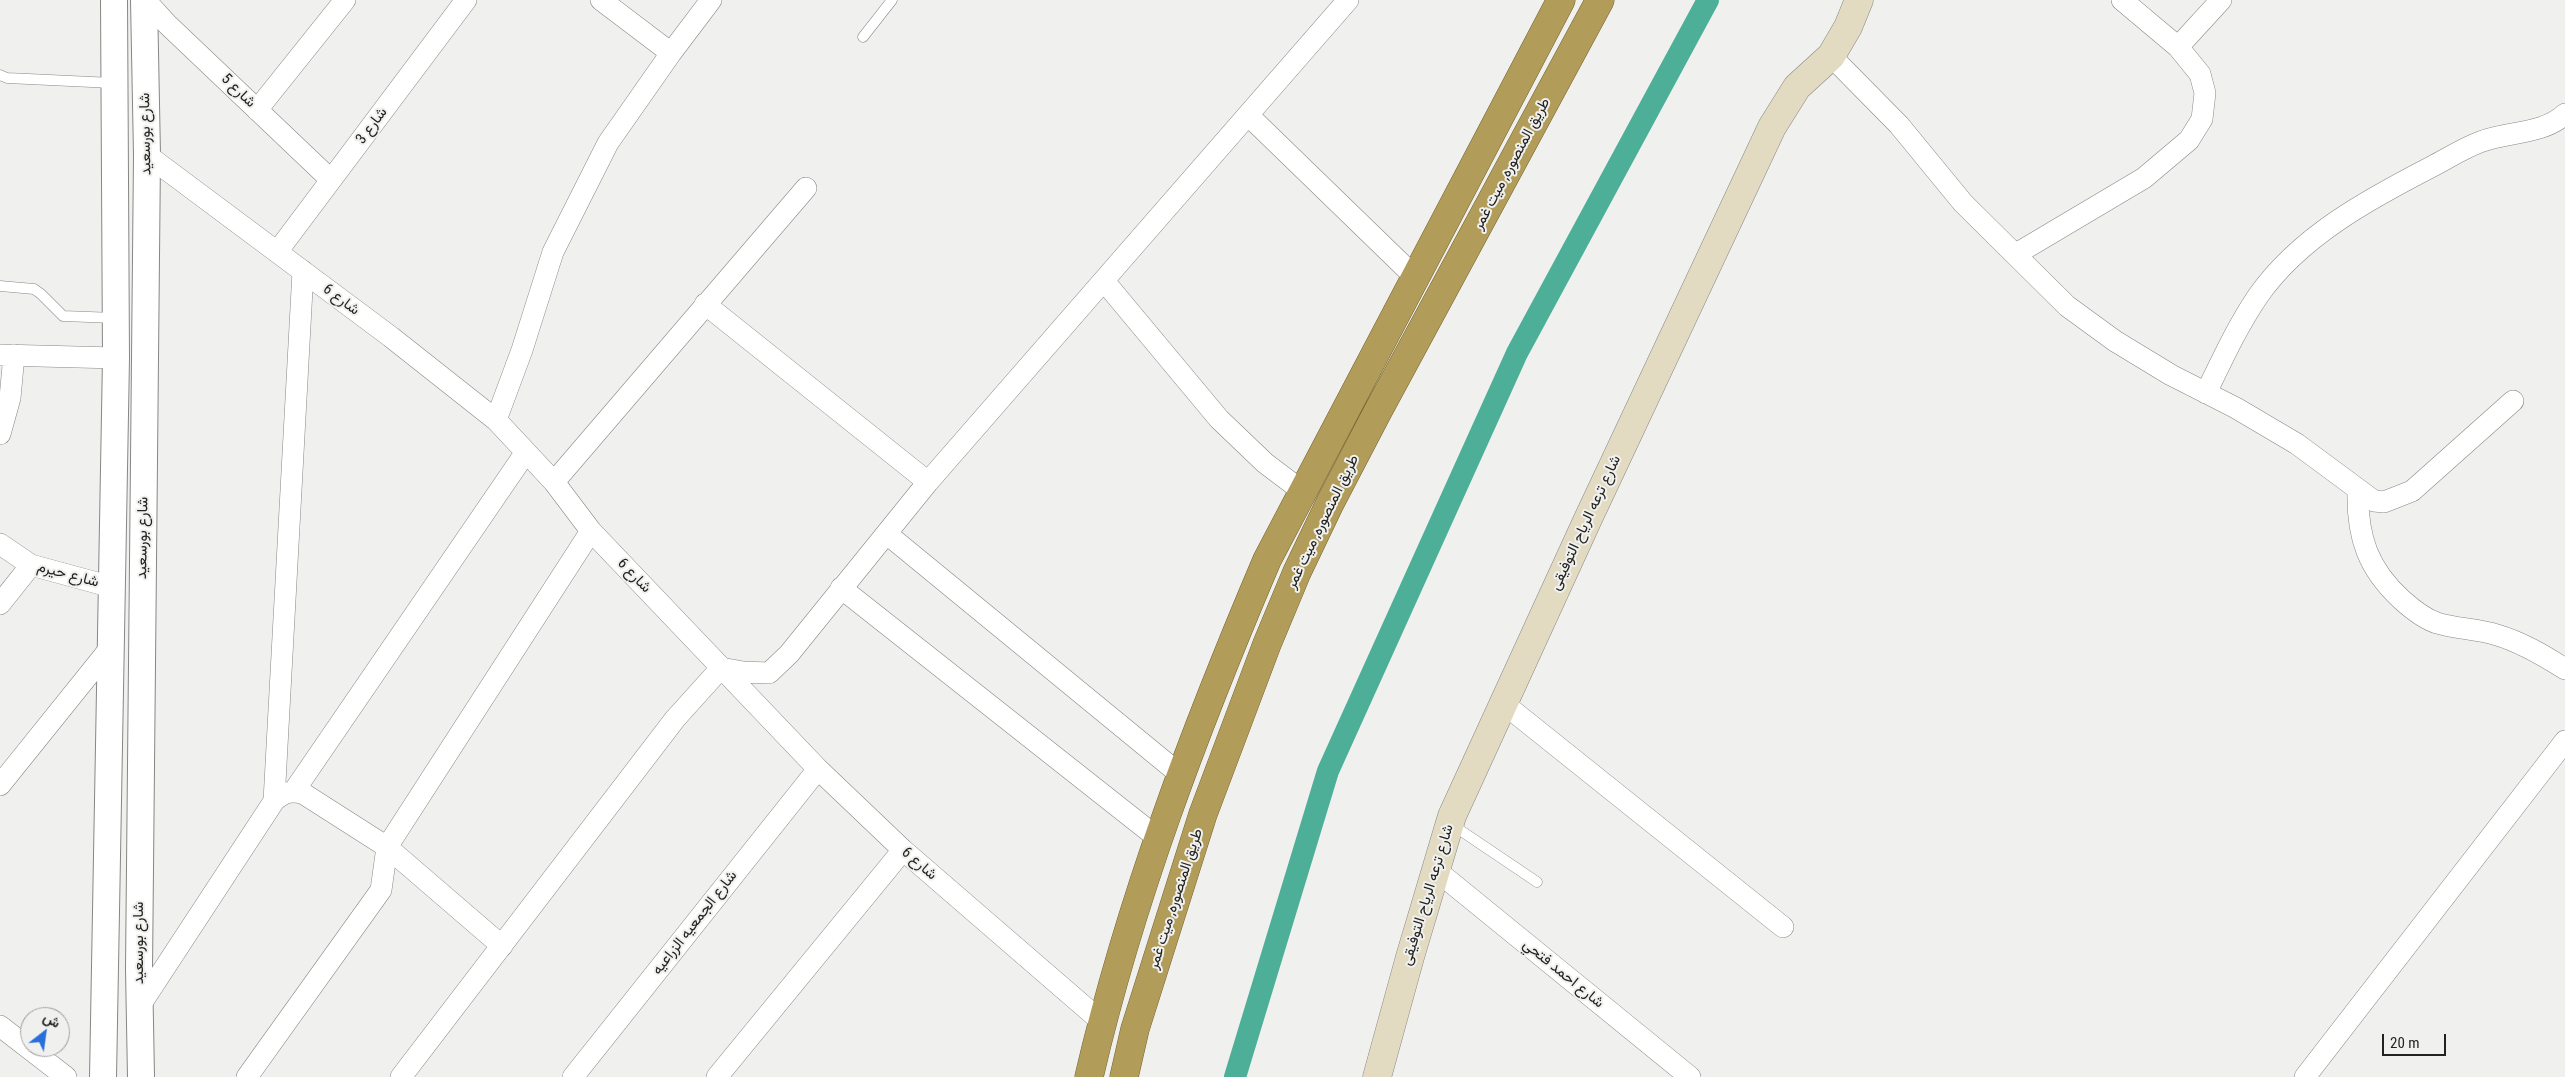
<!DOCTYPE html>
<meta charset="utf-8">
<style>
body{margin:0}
#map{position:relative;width:2565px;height:1077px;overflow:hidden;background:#f0f1ee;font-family:"Roboto Condensed",Vazirmatn,sans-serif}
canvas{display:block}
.north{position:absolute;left:20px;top:1007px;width:50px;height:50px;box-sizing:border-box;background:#f0f1ee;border:1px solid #9e9e9c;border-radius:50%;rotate:30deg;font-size:14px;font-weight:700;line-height:20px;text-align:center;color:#222221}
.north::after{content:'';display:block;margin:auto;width:18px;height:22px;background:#2570db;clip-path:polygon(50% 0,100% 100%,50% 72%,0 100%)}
.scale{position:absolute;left:2382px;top:1034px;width:64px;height:22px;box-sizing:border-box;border:2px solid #222221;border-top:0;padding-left:6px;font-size:15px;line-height:18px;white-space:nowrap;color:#222221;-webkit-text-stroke:4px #f0f1ee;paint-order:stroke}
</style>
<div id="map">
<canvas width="2565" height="1077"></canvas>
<div class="north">ش</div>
<div class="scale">20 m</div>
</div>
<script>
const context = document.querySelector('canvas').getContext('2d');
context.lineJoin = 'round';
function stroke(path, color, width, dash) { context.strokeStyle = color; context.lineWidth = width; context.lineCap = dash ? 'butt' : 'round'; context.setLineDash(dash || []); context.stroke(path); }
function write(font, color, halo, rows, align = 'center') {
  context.font = font + ' "Roboto Condensed",Vazirmatn,sans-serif'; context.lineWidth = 4; context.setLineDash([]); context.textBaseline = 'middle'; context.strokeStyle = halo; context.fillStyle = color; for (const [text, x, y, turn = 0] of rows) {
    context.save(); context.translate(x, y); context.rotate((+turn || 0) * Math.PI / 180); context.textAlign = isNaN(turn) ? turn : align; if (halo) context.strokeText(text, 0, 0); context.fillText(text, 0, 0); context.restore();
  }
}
stroke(new Path2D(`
 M 1235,1077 L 1328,771 L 1517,353 L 1708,0`), '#4daf97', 22);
const service = new Path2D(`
 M 863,37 L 892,0
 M 0,75 L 7,78 L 113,83
 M 0,286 L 34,289 L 41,294 L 63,316 L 115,318
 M 1451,824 L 1537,882`);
const minor = new Path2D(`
 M 145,0 L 167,24 L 331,180
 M 601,0 L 671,53
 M 2178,47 L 2221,0
 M 1831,56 L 1899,125 L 1963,203 L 2067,306 L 2115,341 L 2171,375 L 2236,408 L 2297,444 L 2374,501 L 2384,502 L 2412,491 L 2513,401
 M 257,110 L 345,0
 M 1248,115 L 1416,278
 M 147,155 L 391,337 L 496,420 L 554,482 L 591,531 L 818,769 L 903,850 L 1102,1022
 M 277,252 L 466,0
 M 2016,254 L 2144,178 L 2189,140 L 2202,119 L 2205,93 L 2200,74 L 2178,47 L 2122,0
 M 1104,281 L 1219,419 L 1265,463 L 1302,491
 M 705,304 L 928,482
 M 0,355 L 116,358
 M 2206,393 C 2222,360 2237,327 2258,296 C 2300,236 2369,199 2433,166 C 2448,158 2464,148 2480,142 C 2508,131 2542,135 2565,114
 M 496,420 L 522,350 L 553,252 L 608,143 L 671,53 L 711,0
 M 0,434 L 10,398 L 14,355
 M 554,482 L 806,188
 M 2358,492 C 2357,537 2368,569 2402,600 C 2412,609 2425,619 2437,623 C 2457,629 2478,629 2497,635 C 2521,642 2543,655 2565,669
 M 887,534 L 1182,776
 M 0,544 L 31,565 L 112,587
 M 841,588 L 1159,839
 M 0,604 L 31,565
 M 1503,703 L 1783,927
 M 0,785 L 111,647
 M 294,791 L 526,452
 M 274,801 L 303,271
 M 1437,871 L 1690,1077
 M 139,1007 L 274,801 C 284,792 292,790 304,794 L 387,847 L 502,946
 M 0,1026 L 66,1077
 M 247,1077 L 381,890 L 387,847 L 591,531
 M 401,1077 L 675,719 L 721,668 L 743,672 L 769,673 L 789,654 L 928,482 L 1348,0
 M 573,1077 L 818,769
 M 717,1077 L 903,850
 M 2305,1077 L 2565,741`);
const tertiary = new Path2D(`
 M 103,1077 L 116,358 L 114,0
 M 141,1077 L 139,969 L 147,155 L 144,0`);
const secondary = new Path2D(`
 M 1377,1077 L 1410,957 L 1452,816 L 1587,521 L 1772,127 L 1797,87 L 1831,56 L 1848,27 L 1859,0`);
const trunk = new Path2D(`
 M 1089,1077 C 1130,900 1196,727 1267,560 L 1561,0
 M 1124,1077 L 1135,1029 L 1203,814 L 1267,644 L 1297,572 L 1330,503 L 1378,411 L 1600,0`);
stroke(service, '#868785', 11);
stroke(minor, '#868785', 22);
stroke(tertiary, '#868785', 28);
stroke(secondary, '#868785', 29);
stroke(trunk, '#73622b', 29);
stroke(service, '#fff', 10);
stroke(minor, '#fff', 21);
stroke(tertiary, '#fff', 26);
stroke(secondary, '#e2dac1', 28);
stroke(trunk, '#b29c5a', 28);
write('15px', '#222221', '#f0f1ee', [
 ["شارع 5",238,91,44],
 ["شارع 3",372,126,-53],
 ["شارع بورسعيد",146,134,-91],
 ["طريق المنصوره, ميت غمر",1512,164,-62],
 ["شارع 6",341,300,37],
 ["طريق المنصوره, ميت غمر",1323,522,-64],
 ["شارع ترعه الرياح التوفيقى",1586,523,-65],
 ["شارع بورسعيد",143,538,-89],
 ["شارع حيرم",68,575,15],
 ["شارع 6",634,576,46],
 ["شارع 6",919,864,41],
 ["شارع ترعه الرياح التوفيقى",1428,895,-73],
 ["طريق المنصوره, ميت غمر",1176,899,-72],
 ["شارع الجمعيه الزراعيه",695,923,-52],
 ["شارع بورسعيد",139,943,-90],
 ["شارع احمد فتحي",1563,974,39]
]);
</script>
